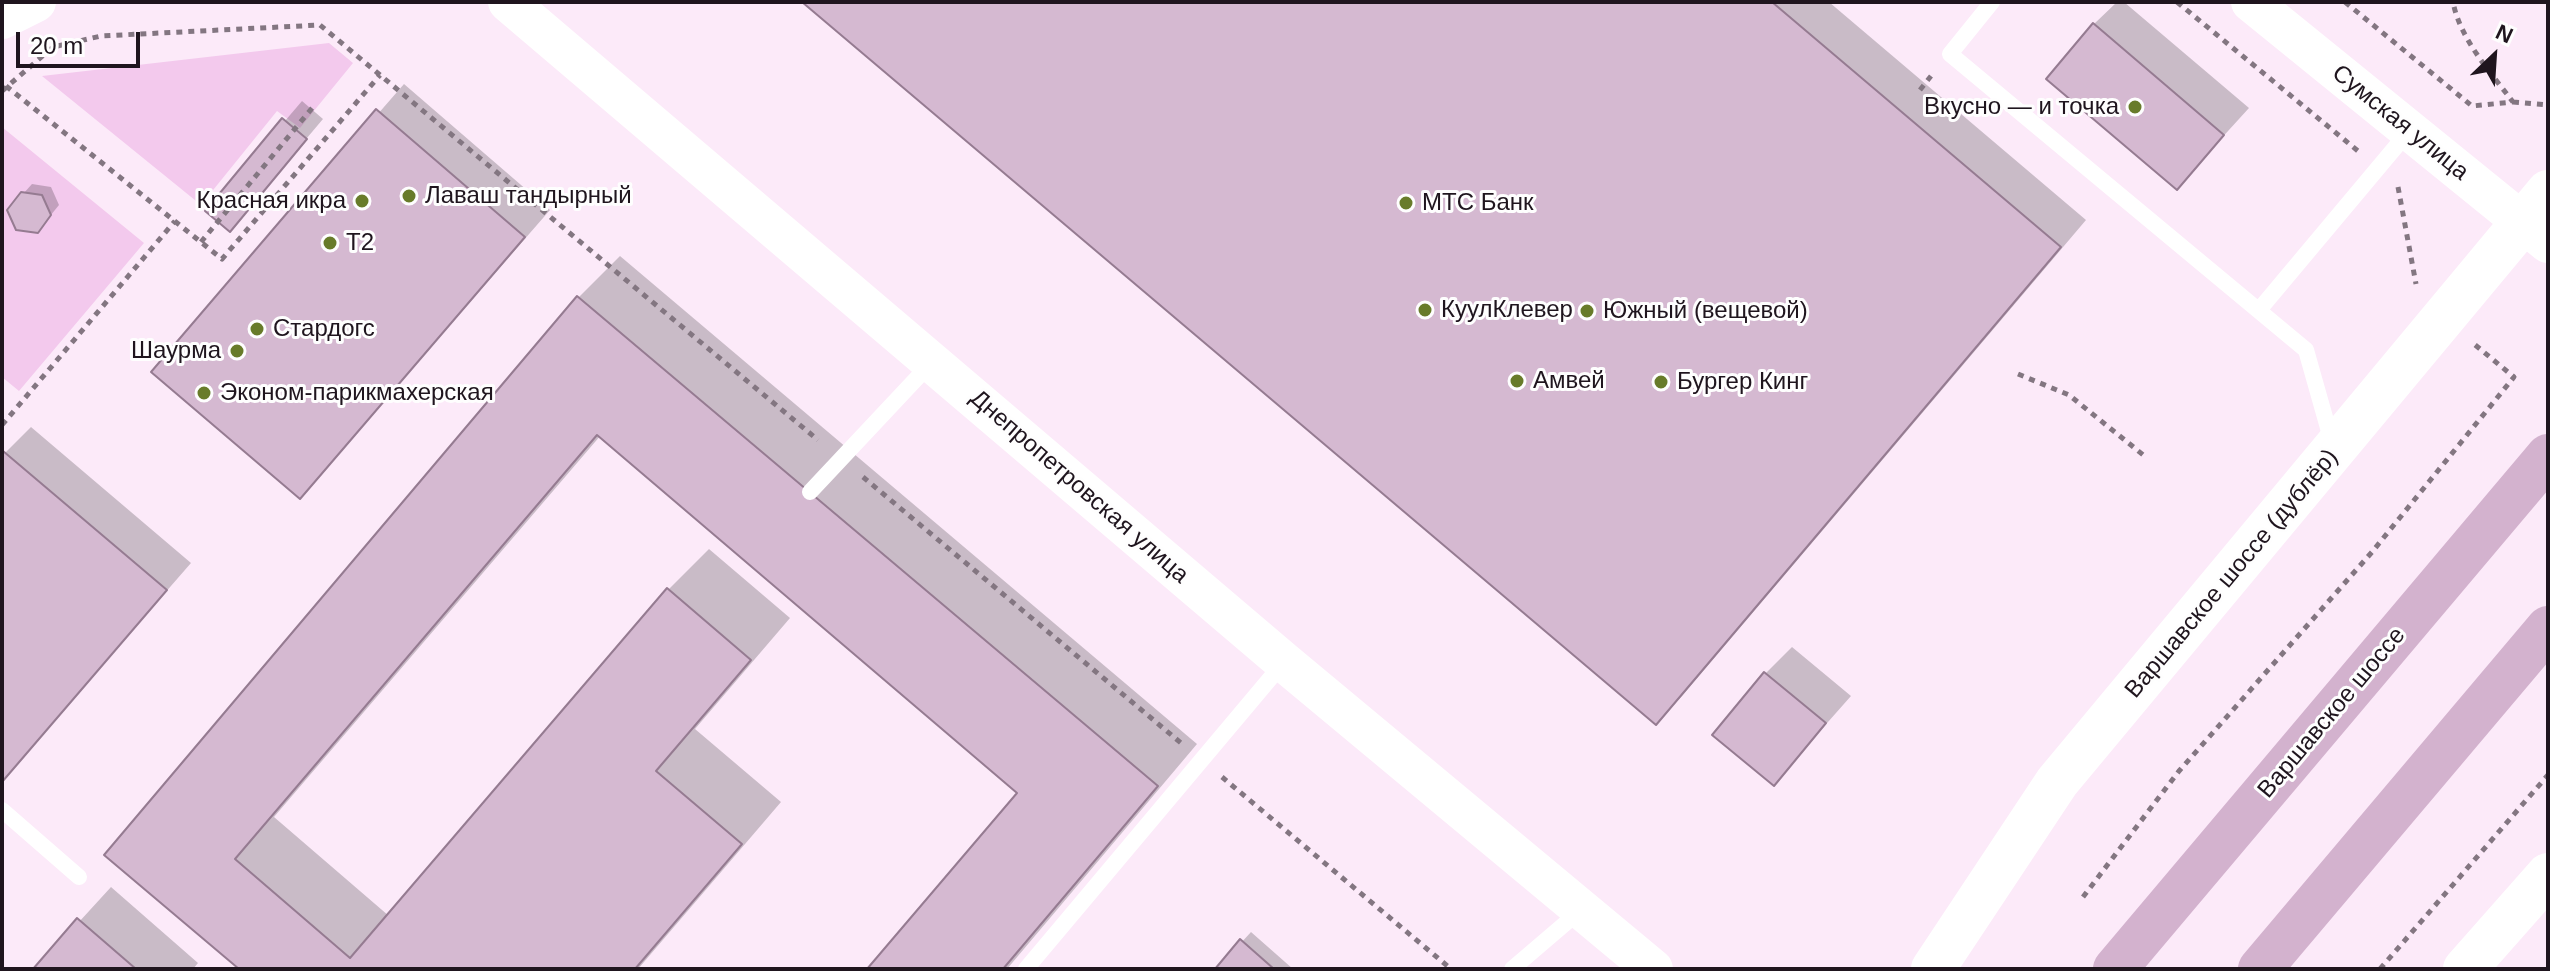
<!DOCTYPE html>
<meta charset="utf-8">
<style>
body{margin:0}
#map{position:relative;width:2550px;height:971px;overflow:hidden;background:#fceaf9;font-family:Helvetica,sans-serif}
canvas{display:block}
.frame{position:absolute;inset:0;border:4px solid #1f151e;pointer-events:none}
.north{position:absolute;left:2454px;top:16px;width:80px;height:80px;-webkit-text-stroke:6px #fefefe;paint-order:stroke;rotate:25deg;font-size:22px;font-weight:700;line-height:32px;text-align:center;color:#1f151e}
.north::after{content:'';display:block;margin:auto;width:28px;height:36px;background:#1f151e;clip-path:polygon(50% 0,100% 100%,50% 72%,0 100%)}
.scale{position:absolute;left:16px;top:32px;width:124px;height:36px;box-sizing:border-box;border:4px solid #1f151e;border-top:0;padding-left:10px;font-size:24px;line-height:28px;white-space:nowrap;color:#1f151e;-webkit-text-stroke:6px #fefefe;paint-order:stroke}
</style>
<div id="map">
<canvas width="2550" height="971"></canvas>
<div class="frame"></div>
<div class="north">N</div>
<div class="scale">20 m</div>
</div>
<script>
const context = document.querySelector('canvas').getContext('2d');
context.lineJoin = 'round';
function fill(path, color) { context.fillStyle = color; context.fill(path, 'evenodd'); }
function stroke(path, color, width, dash) { context.strokeStyle = color; context.lineWidth = width; context.lineCap = dash ? 'butt' : 'round'; context.setLineDash(dash || []); context.stroke(path); }
function write(font, color, halo, rows, align = 'center') {
  context.font = font + ' Helvetica,sans-serif'; context.lineWidth = 6; context.setLineDash([]); context.textBaseline = 'middle'; context.strokeStyle = halo; context.fillStyle = color; for (const [text, x, y, turn = 0] of rows) {
    context.save(); context.translate(x, y); context.rotate((+turn || 0) * Math.PI / 180); context.textAlign = isNaN(turn) ? turn : align; if (halo) context.strokeText(text, 0, 0); context.fillText(text, 0, 0); context.restore();
  }
}
fill(new Path2D(`
 M 329,43 L 353,63 L 300,128 L 277,111 L 201,205 L 42,76 Z
 M 2,127 L 144,243 L 19,391 L 2,377 Z`), '#f3c9ed');
fill(new Path2D(`
 M 805,2 L 1829,2 L 2086,220 L 1682,696 L 1656,722 Z
 M 2117,2 L 2124,2 L 2249,108 L 2177,187 L 2094,24 Z
 M 404,84 L 550,210 L 300,497 L 154,371 Z
 M 302,101 L 323,119 L 230,229 L 208,211 Z
 M 32,184 L 51,187 L 59,205 L 46,221 L 23,194 Z
 M 620,256 L 1197,744 L 1007,969 L 870,969 L 1020,793 L 601,435 L 274,817 L 389,916 L 669,589 L 709,549 L 790,618 L 695,729 L 781,802 L 638,969 L 242,969 L 107,855 L 579,297 Z
 M 31,427 L 191,563 L 2,780 L 2,456 Z
 M 1792,647 L 1851,696 L 1774,783 L 1766,673 Z
 M 111,887 L 198,963 L 193,969 L 36,969 Z
 M 1251,932 L 1293,969 L 1217,969 Z`), '#0003');
const building = new Path2D(`
 M 802,2 L 1772,2 L 2061,247 L 1656,725 Z
 M 2093,23 L 2224,135 L 2177,190 L 2046,79 Z
 M 376,109 L 525,237 L 300,499 L 151,372 Z
 M 282,118 L 307,139 L 230,232 L 205,211 Z
 M 21,192 L 42,195 L 51,215 L 38,233 L 16,230 L 7,210 Z
 M 577,296 L 1158,786 L 1003,969 L 867,969 L 1017,793 L 597,435 L 235,859 L 350,958 L 667,588 L 751,660 L 656,771 L 742,844 L 635,969 L 239,969 L 104,855 Z
 M 3,451 L 167,590 L 2,782 L 2,453 Z
 M 1764,672 L 1826,723 L 1774,786 L 1712,735 Z
 M 77,918 L 136,969 L 33,969 Z
 M 1240,939 L 1274,969 L 1215,969 Z`);
fill(building, '#d5b9d1');
stroke(building, '#957b91', 2);
stroke(new Path2D(`
 M 2177,2 L 2358,151
 M 2345,2 L 2472,106 L 2513,102 C 2491,73 2460,39 2453,2
 M 6,86 L 222,259 L 380,75
 M 1920,90 L 1931,76
 M 2,91 L 53,47 L 101,36 L 320,25 L 818,440
 M 2513,102 L 2548,105
 M 2398,187 L 2416,284
 M 201,242 L 313,107
 M 2018,374 L 2069,395 L 2147,458
 M 2,425 L 175,221
 M 863,477 L 1181,743
 M 1222,777 L 1451,969
 M 2083,897 L 2179,771 L 2372,552 L 2514,377 L 2474,344
 M 2380,969 L 2548,775`), '#837681', 5, [6, 6]);
stroke(new Path2D(`
 M 1992,2 L 1950,54 L 2306,350 L 2332,442
 M 2259,310 L 2409,131
 M 810,492 L 932,362
 M 2,810 L 79,877
 M 1026,969 L 1284,662
 M 1512,969 L 1581,910`), '#fff', 16);
stroke(new Path2D(`
 M 508,2 L 1284,662 L 1653,969
 M 2251,2 L 2548,243
 M 2,19 L 36,2`), '#fff', 40);
stroke(new Path2D(`
 M 1933,969 L 2057,782 L 2548,192
 M 2465,969 L 2548,875`), '#fff', 44);
stroke(new Path2D(`
 M 2115,969 L 2548,456
 M 2260,969 L 2548,628`), '#d3b2ce', 44);
for (const [x, y, r, color] of [
 [2135,107,8,"#687b2a"],
 [409,196,8,"#687b2a"],
 [362,201,8,"#687b2a"],
 [1406,203,8,"#687b2a"],
 [330,243,8,"#687b2a"],
 [1425,310,8,"#687b2a"],
 [1587,311,8,"#687b2a"],
 [257,329,8,"#687b2a"],
 [237,351,8,"#687b2a"],
 [1517,381,8,"#687b2a"],
 [1661,382,8,"#687b2a"],
 [204,393,8,"#687b2a"]
]) { const dot = new Path2D(); dot.arc(x, y, r, 0, 2 * Math.PI); context.fillStyle = color; context.fill(dot); stroke(dot, '#fefefe', 3); }
write('24px', '#1f151e', '#fefefe', [
 ["Вкусно — и точка",2119,107,"right"],
 ["Лаваш тандырный",425,196],
 ["Красная икра",346,201,"right"],
 ["МТС Банк",1422,203],
 ["T2",346,243],
 ["КуулКлевер",1441,310],
 ["Южный (вещевой)",1603,311],
 ["Стардогс",273,329],
 ["Шаурма",221,351,"right"],
 ["Амвей",1533,381],
 ["Бургер Кинг",1677,382],
 ["Эконом-парикмахерская",220,393]
], 'left');
write('24px', '#1f151e', '#fefefe', [
 ["Сумская улица",2400,123,39],
 ["Днепропетровская улица",1079,487,41],
 ["Варшавское шоссе (дублёр)",2232,574,-50],
 ["Варшавское шоссе",2332,713,-50]
]);
</script>
